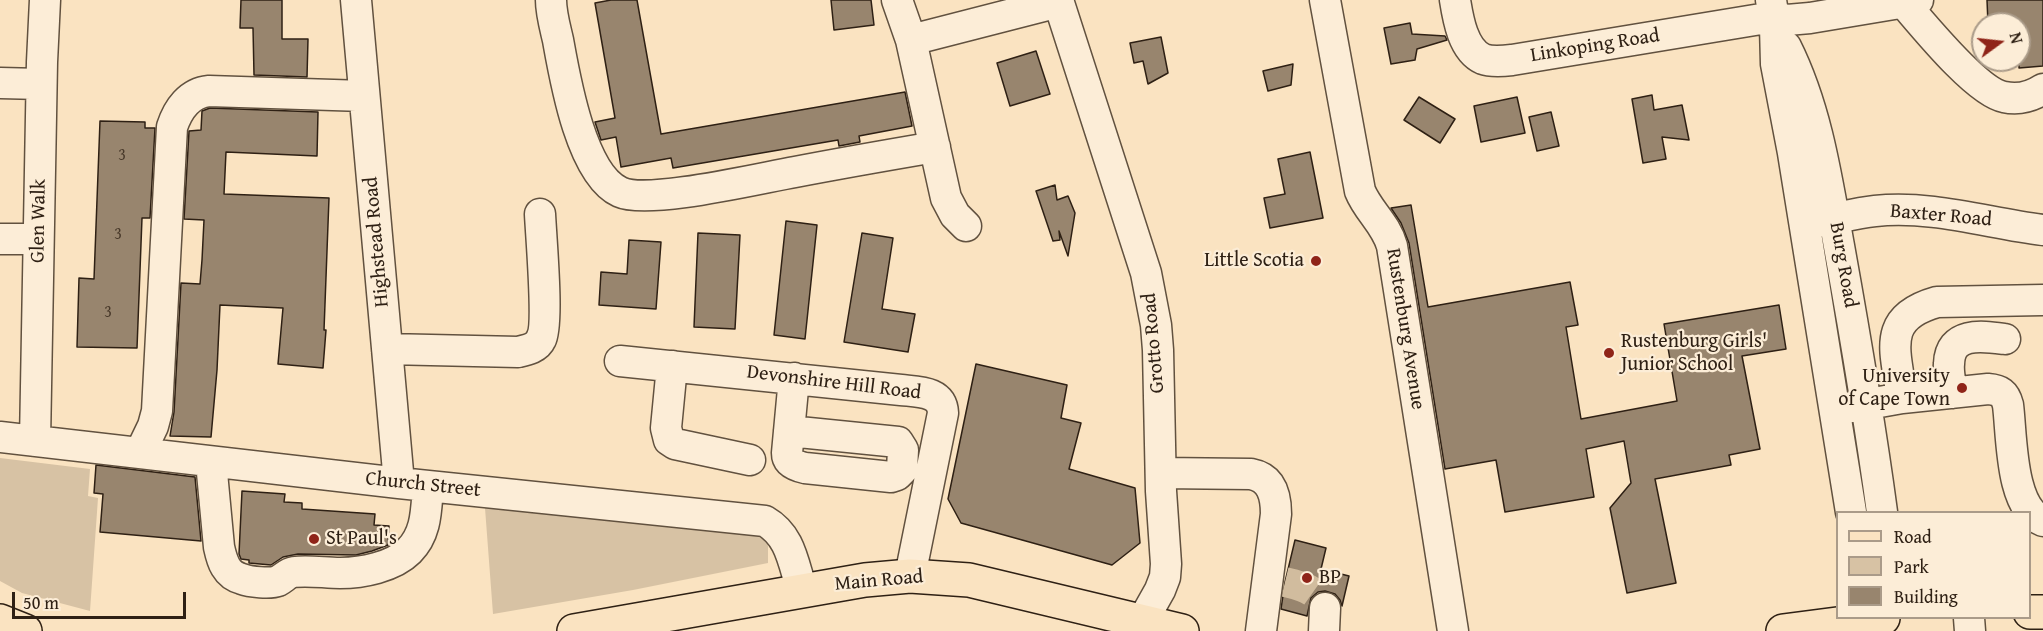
<!DOCTYPE html>
<style>
body{margin:0}
#map{position:relative;width:2043px;height:631px;overflow:hidden;background:#fae3c1;font-family:"Gentium Book Plus",serif}
canvas{display:block}
.legend{position:absolute;left:1836px;top:511px;width:195px;height:108px;box-sizing:border-box;background:#fcedd7;border:2px solid #aa9b89;margin:0;padding:8px 10px;list-style:none;font-size:18px;color:#2e2014}
.legend li{display:flex;align-items:center;gap:12px;height:30px}
.legend b{width:30px;border:2px solid #aa9b89}
.north{position:absolute;left:1971px;top:12px;width:60px;height:60px;box-sizing:border-box;background:#fcedd7;border:2px solid #aa9b89;border-radius:50%;rotate:75deg;font-size:16px;font-weight:700;line-height:24px;text-align:center;color:#2e2014}
.north::after{content:'';display:block;margin:auto;width:21px;height:27px;background:#8f2418;clip-path:polygon(50% 0,100% 100%,50% 72%,0 100%)}
.scale{position:absolute;left:12px;top:592px;width:174px;height:27px;box-sizing:border-box;border:3px solid #2e2014;border-top:0;padding-left:8px;font-size:18px;line-height:21px;white-space:nowrap;color:#2e2014;-webkit-text-stroke:4px #fcedd7;paint-order:stroke}
</style>
<div id="map">
<canvas width="2043" height="631"></canvas>
<ul class="legend">
<li><b style="height:8px;background:#fae3c1"></b>Road</li>
<li><b style="height:16px;background:#d7c2a4"></b>Park</li>
<li><b style="height:16px;background:#98856e"></b>Building</li>
</ul>
<div class="north">N</div>
<div class="scale">50 m</div>
</div>
<script>
const context = document.querySelector('canvas').getContext('2d');
context.lineJoin = 'round';
function fill(path, color) { context.fillStyle = color; context.fill(path, 'evenodd'); }
function stroke(path, color, width, dash) { context.strokeStyle = color; context.lineWidth = width; context.lineCap = dash ? 'butt' : 'round'; context.setLineDash(dash || []); context.stroke(path); }
function write(font, color, halo, rows, align = 'center') {
  context.font = font + ' "Gentium Book Plus",serif'; context.lineWidth = 4.5; context.setLineDash([]); context.textBaseline = 'middle'; context.strokeStyle = halo; context.fillStyle = color; for (const [text, x, y, turn = 0] of rows) {
    context.save(); context.translate(x, y); context.rotate((+turn || 0) * Math.PI / 180); context.textAlign = isNaN(turn) ? turn : align; if (halo) context.strokeText(text, 0, 0); context.fillText(text, 0, 0); context.restore();
  }
}
fill(new Path2D(`
 M 0,458 L 90,469 L 88,496 L 98,498 L 90,611 L 22,593 L 0,581 Z
 M 485,508 L 761,536 L 768,542 L 768,563 L 633,590 L 493,614 Z`), '#d7c2a4');
const building = new Path2D(`
 M 241,0 L 282,0 L 282,39 L 308,39 L 307,77 L 254,75 L 253,28 L 240,28 Z
 M 611,0 L 637,0 L 661,134 L 905,92 L 912,126 L 859,136 L 860,142 L 839,146 L 838,140 L 673,168 L 671,158 L 621,167 L 616,137 L 601,140 L 595,122 L 615,118 L 595,3 Z
 M 831,0 L 871,0 L 874,25 L 834,30 Z
 M 1987,0 L 2043,0 L 2043,66 L 2019,68 L 2019,24 L 1988,24 Z
 M 1410,23 L 1412,34 L 1445,36 L 1447,40 L 1417,49 L 1415,60 L 1391,64 L 1384,28 Z
 M 1161,37 L 1168,73 L 1148,84 L 1143,61 L 1134,63 L 1130,43 Z
 M 1036,51 L 1050,94 L 1010,106 L 997,63 Z
 M 1293,64 L 1291,85 L 1268,91 L 1263,71 Z
 M 1652,95 L 1654,110 L 1682,105 L 1689,140 L 1662,137 L 1666,159 L 1643,163 L 1632,99 Z
 M 1419,97 L 1455,119 L 1440,143 L 1404,120 Z
 M 1517,97 L 1525,133 L 1481,142 L 1474,106 Z
 M 210,108 L 318,112 L 317,156 L 226,152 L 224,194 L 329,198 L 324,330 L 326,330 L 323,368 L 278,364 L 283,308 L 220,305 L 217,370 L 211,437 L 170,436 L 174,412 L 181,283 L 200,284 L 202,260 L 204,220 L 184,219 L 189,131 L 201,130 L 202,111 Z
 M 1551,112 L 1559,146 L 1537,151 L 1529,117 Z
 M 100,121 L 145,122 L 145,128 L 155,128 L 150,218 L 142,218 L 137,348 L 77,347 L 79,278 L 94,279 Z
 M 1310,152 L 1323,218 L 1270,228 L 1264,198 L 1285,194 L 1278,159 Z
 M 1055,185 L 1057,200 L 1068,196 L 1075,213 L 1068,256 L 1059,231 L 1060,240 L 1053,241 L 1036,191 Z
 M 1411,205 L 1428,307 L 1570,282 L 1578,325 L 1566,327 L 1581,419 L 1677,401 L 1664,324 L 1779,305 L 1786,349 L 1742,356 L 1760,449 L 1729,455 L 1731,465 L 1655,479 L 1676,583 L 1627,593 L 1610,508 L 1631,483 L 1624,441 L 1586,449 L 1594,497 L 1505,512 L 1496,460 L 1445,469 L 1409,243 L 1401,223 L 1391,208 Z
 M 786,221 L 817,225 L 805,339 L 774,335 Z
 M 698,233 L 740,235 L 735,329 L 694,327 Z
 M 862,233 L 893,238 L 882,309 L 915,314 L 908,352 L 844,342 Z
 M 629,240 L 661,242 L 656,309 L 599,305 L 601,272 L 627,274 Z
 M 976,364 L 1067,385 L 1061,418 L 1081,423 L 1069,469 L 1135,488 L 1140,543 L 1112,565 L 961,523 L 948,499 Z
 M 96,465 L 195,477 L 201,541 L 100,532 L 103,494 L 94,493 Z
 M 242,491 L 285,494 L 284,502 L 302,503 L 302,509 L 375,514 L 374,525 L 389,526 L 388,545 L 372,551 L 356,555 L 298,554 L 283,557 L 271,565 L 249,563 L 249,560 L 241,559 L 239,554 Z
 M 1295,540 L 1326,548 L 1321,569 L 1349,576 L 1342,606 L 1340,600 L 1335,594 L 1325,591 L 1318,592 L 1311,598 L 1307,616 L 1281,609 L 1285,582 Z`);
fill(building, '#98856e');
stroke(building, '#2e2014', 1.5);
stroke(new Path2D(`
 M 1285,582 C 1302,586 1318,590 1325,608`), '#d1bc9e', 30, [30, 15]);
const minor = new Path2D(`
 M 356,0 L 399,483
 M 551,0 C 551,13 555,27 558,40 C 565,79 581,174 620,192 C 648,205 760,178 795,172 C 842,163 888,155 935,147
 M 897,0 L 911,40 L 946,198 L 955,215 L 966,226
 M 1058,0 L 1146,273 L 1156,325 L 1158,350 L 1161,491 L 1166,564 L 1165,577 L 1160,590 L 1137,631
 M 1325,0 L 1360,191 C 1368,211 1386,224 1392,246 L 1453,631
 M 1455,0 C 1458,19 1463,50 1483,59 C 1491,62 1503,61 1512,60 L 1773,17 L 1787,20 L 1810,18 L 1918,0
 M 1771,0 L 1775,26 L 1776,64 L 1793,153 L 1851,512
 M 1904,3 C 1923,25 1977,92 2004,97 C 2018,100 2031,97 2043,89
 M 911,40 L 1059,2
 M 1786,47 C 1817,109 1827,179 1839,246 C 1855,335 1870,423 1882,512
 M 0,83 L 41,84
 M 1816,222 C 1835,219 1855,213 1875,211 C 1932,205 1987,223 2043,230
 M 0,239 L 38,239
 M 387,349 L 518,352 C 527,350 537,348 541,339 C 549,325 541,236 540,214
 M 620,361 L 901,390 C 919,392 942,391 943,413 L 910,576
 M 672,366 L 666,428 L 669,440 L 675,444 L 750,460
 M 1952,393 C 1951,384 1948,373 1949,364 C 1950,331 1982,336 2005,339
 M 1902,398 C 1896,351 1880,318 1937,302 L 2043,300
 M 1846,408 L 1902,398 L 1988,389 C 2000,390 2005,393 2008,405 C 2012,436 2010,508 2043,521
 M 789,431 L 898,442 L 903,450 L 902,470 L 897,475 L 891,477 L 805,468 C 796,466 787,463 787,453 L 794,378
 M 0,437 L 399,483 L 765,521 C 791,536 793,563 802,590
 M 35,441 L 42,62 L 45,0
 M 140,453 L 153,426 L 157,411 L 172,127 C 178,109 189,93 209,91 L 364,96
 M 211,462 L 219,547 C 222,561 226,575 242,579 C 250,582 270,584 278,581 C 284,578 287,573 294,572 C 309,570 325,573 340,573 C 362,573 393,567 409,551 C 427,533 426,510 428,486
 M 1161,473 L 1251,474 C 1272,478 1276,496 1276,514 L 1261,631
 M 1969,618 L 1970,631
 M 1324,631 L 1325,608`);
const major = new Path2D(`
 M 2030,612 L 2043,612
 M 0,621 L 25,631
 M 574,631 L 865,580 L 910,576 L 969,580 L 1182,631
 M 1783,631 L 1883,618`);
stroke(minor, '#61513f', 33);
stroke(major, '#2e2014', 36);
stroke(minor, '#fcedd7', 30);
stroke(major, '#fae3c1', 33);
for (const [x, y, r, color] of [
 [1316,261,6,"#8f2418"],
 [1609,353,6,"#8f2418"],
 [1962,388,6,"#8f2418"],
 [314,539,6,"#8f2418"],
 [1307,578,6,"#8f2418"]
]) { const dot = new Path2D(); dot.arc(x, y, r, 0, 2 * Math.PI); context.fillStyle = color; context.fill(dot); stroke(dot, '#fcedd7', 2); }
write('16px', '#48392a', null, [
 ["3",122,156],
 ["3",118,235],
 ["3",108,313]
]);
write('20px', '#2e2014', '#fcedd7', [
 ["Linkoping Road",1595,46,-9],
 ["Baxter Road",1941,216,5],
 ["Glen Walk",39,221,-89],
 ["Highstead Road",377,242,-95],
 ["Burg Road",1843,265,80],
 ["Rustenburg Avenue",1405,329,81],
 ["Grotto Road",1154,343,-95],
 ["Devonshire Hill Road",834,383,7],
 ["Church Street",423,485,6],
 ["Main Road",879,581,-5]
]);
write('20px', '#2e2014', '#fcedd7', [
 ["Little Scotia",1304,261,"right"],
 ["Rustenburg Girls'",1621,342],
 ["Junior School",1621,365],
 ["University",1950,377,"right"],
 ["of Cape Town",1950,400,"right"],
 ["St Paul's",326,539],
 ["BP",1319,578]
], 'left');
</script>
